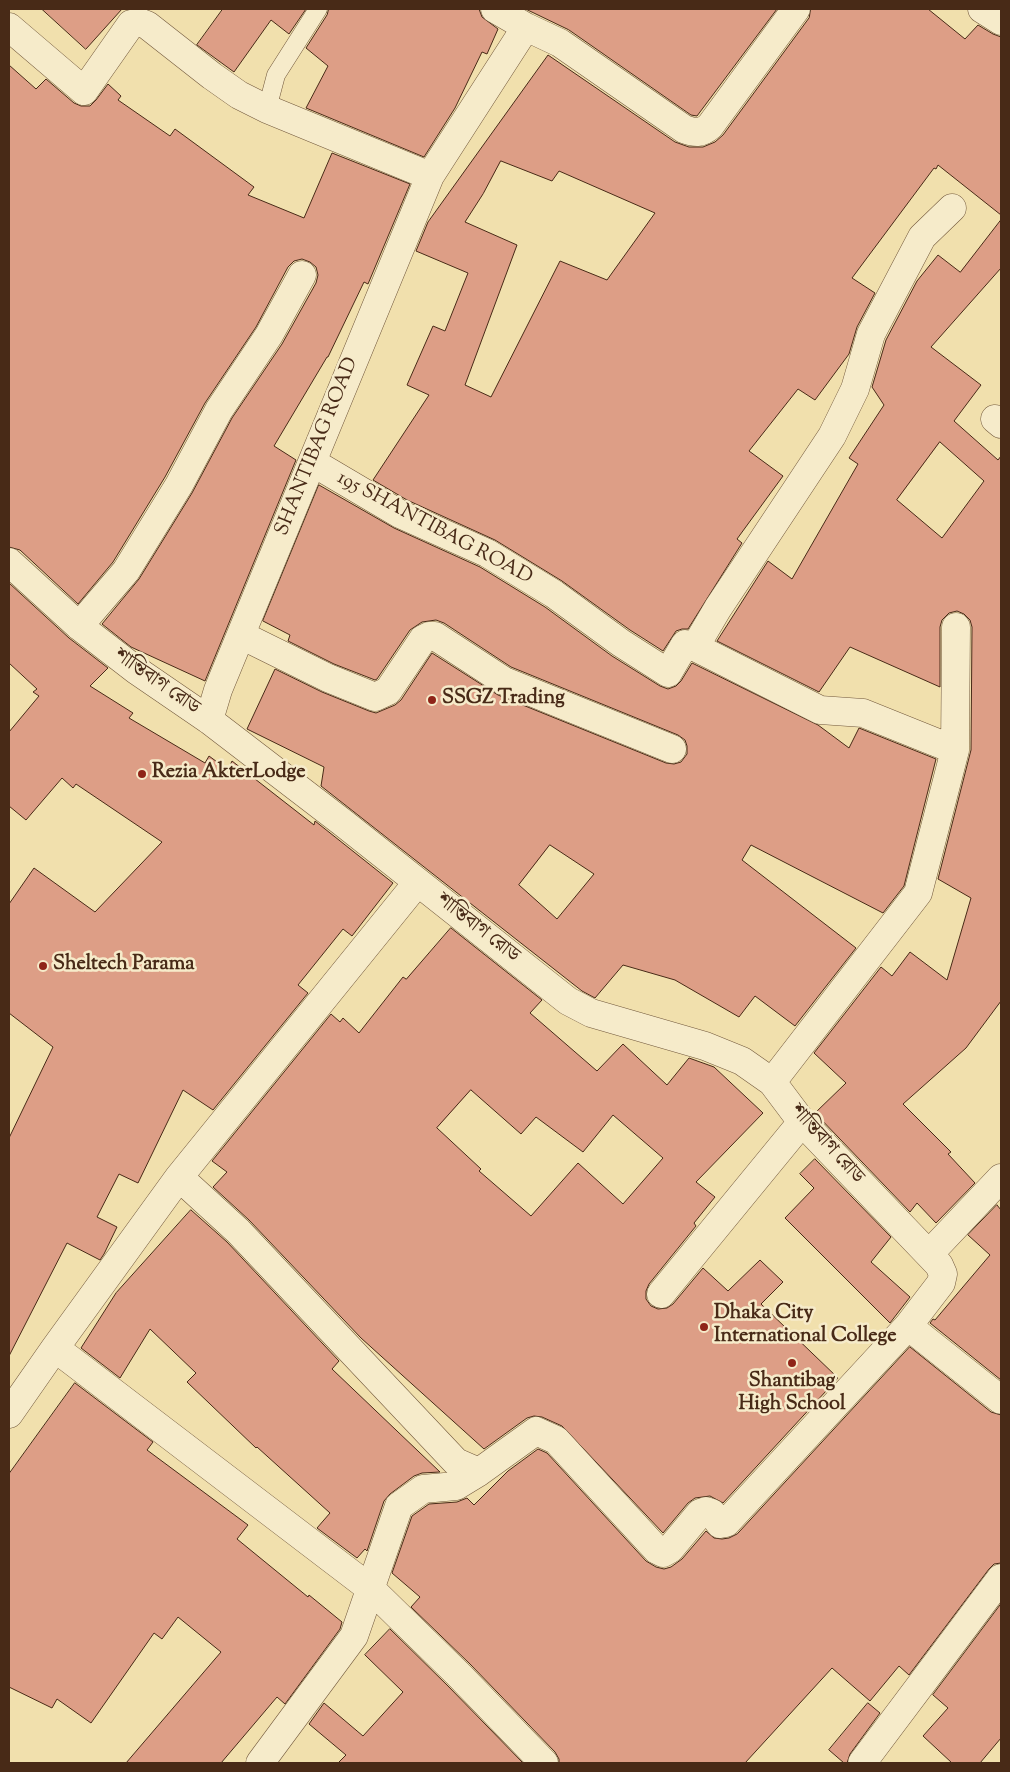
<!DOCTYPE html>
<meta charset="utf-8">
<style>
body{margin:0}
#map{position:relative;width:1010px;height:1772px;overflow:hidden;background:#f1e0ad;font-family:"Sorts Mill Goudy",serif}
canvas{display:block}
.frame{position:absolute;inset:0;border:10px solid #482a17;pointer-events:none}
</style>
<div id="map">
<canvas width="1010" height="1772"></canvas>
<div class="frame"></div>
</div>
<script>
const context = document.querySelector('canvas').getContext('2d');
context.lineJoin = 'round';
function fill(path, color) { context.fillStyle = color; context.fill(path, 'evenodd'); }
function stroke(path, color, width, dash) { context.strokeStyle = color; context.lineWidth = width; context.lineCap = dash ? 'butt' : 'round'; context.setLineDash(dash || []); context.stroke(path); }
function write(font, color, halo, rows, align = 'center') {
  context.font = font + ' "Sorts Mill Goudy","Noto Serif Bengali",serif'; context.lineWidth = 5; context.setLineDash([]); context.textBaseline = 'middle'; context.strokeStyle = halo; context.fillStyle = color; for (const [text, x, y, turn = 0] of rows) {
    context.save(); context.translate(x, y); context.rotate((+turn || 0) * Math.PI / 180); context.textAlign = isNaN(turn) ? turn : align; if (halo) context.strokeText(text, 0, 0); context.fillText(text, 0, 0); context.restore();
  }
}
const building = new Path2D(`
 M 42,9 L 122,9 L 86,49 Z
 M 223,9 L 306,9 L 289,34 L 271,20 L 234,72 L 197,45 Z
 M 329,9 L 479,9 L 482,17 L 498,29 L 487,54 L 482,52 L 455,108 L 424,157 L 306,108 L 328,66 L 306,48 L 327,15 Z
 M 526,9 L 777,9 L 697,116 L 691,115 L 569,30 Z
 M 811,9 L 928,9 L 965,39 L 978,25 L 993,34 L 1001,37 L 1001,215 L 938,165 L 936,169 L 934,168 L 852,278 L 875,293 L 857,327 L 849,354 L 815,400 L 798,389 L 749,451 L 783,476 L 737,539 L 742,543 L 688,629 L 682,629 L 676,631 L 663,651 L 630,630 L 562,581 L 495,540 L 407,500 L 373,480 L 429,395 L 407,385 L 433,326 L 445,331 L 468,273 L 416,251 L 428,222 L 548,55 L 675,142 L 689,147 L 703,147 L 715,142 L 723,135 L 809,18 ZM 501,161 L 552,181 L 559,171 L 655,213 L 607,280 L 560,261 L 491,397 L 465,385 L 517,245 L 465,222 L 483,194 Z
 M 9,65 L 36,89 L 46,79 L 74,103 L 81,106 L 90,106 L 96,100 L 108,84 L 121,96 L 118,100 L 170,136 L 175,129 L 254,187 L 248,195 L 304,218 L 332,153 L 410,184 L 368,284 L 364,282 L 328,357 L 327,357 L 274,446 L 296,460 L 205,681 L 131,647 L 102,624 L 139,579 L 192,493 L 232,418 L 282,344 L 316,283 L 318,275 L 316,267 L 310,262 L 302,259 L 294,261 L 288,267 L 256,327 L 205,403 L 165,477 L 113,562 L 78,604 L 20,550 L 9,547 Z
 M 1001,220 L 1001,268 L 931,347 L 981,385 L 954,421 L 998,460 L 1001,456 L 1001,1001 L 966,1048 L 903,1104 L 951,1152 L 948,1154 L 975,1183 L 936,1223 L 917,1203 L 910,1212 L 815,1113 L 846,1083 L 814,1053 L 881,967 L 892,976 L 910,952 L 947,980 L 971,898 L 938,879 L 971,750 L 972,627 L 970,620 L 964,614 L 957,611 L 949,613 L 942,620 L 940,627 L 940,687 L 850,647 L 819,692 L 717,641 L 768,561 L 792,579 L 858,464 L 849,458 L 884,405 L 872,387 L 886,340 L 917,281 L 938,255 L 960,272 ZM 940,442 L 984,481 L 942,538 L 897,500 Z
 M 319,485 L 394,528 L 480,567 L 545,607 L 612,656 L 660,686 L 668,689 L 676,686 L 681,681 L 692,663 L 818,725 L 849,748 L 859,728 L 936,759 L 904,886 L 883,913 L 751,845 L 742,860 L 856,948 L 795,1026 L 755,996 L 739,1017 L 675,980 L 623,965 L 595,998 L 582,991 L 321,786 L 324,767 L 247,729 L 275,669 L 322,692 L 369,711 L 376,713 L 395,705 L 401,700 L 432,653 L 498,695 L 666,763 L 674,764 L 681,762 L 687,754 L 687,746 L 685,740 L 678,735 L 511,667 L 444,623 L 436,620 L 422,622 L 410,630 L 377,679 L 375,680 L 334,664 L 288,641 L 290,635 L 263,621 ZM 550,845 L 594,874 L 557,919 L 519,885 Z
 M 9,583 L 69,638 L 108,668 L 90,686 L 133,713 L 129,718 L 205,763 L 209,756 L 228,770 L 232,761 L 314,825 L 315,821 L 393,883 L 352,936 L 343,929 L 298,985 L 308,993 L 213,1110 L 183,1090 L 138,1183 L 119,1174 L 97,1217 L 117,1227 L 104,1254 L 100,1260 L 67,1243 L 9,1356 L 9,1138 L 53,1047 L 9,1013 L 9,904 L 34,868 L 95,912 L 162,842 L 76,784 L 73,788 L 62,778 L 26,820 L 9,806 L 9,732 L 39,696 L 33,692 L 37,689 L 9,663 Z
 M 451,928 L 542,1000 L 530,1013 L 597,1071 L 623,1044 L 667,1085 L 689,1058 L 714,1067 L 763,1113 L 696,1182 L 715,1197 L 694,1223 L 696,1226 L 649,1284 L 646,1291 L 646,1299 L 651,1306 L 658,1309 L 667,1308 L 673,1304 L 703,1268 L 728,1291 L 760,1260 L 783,1282 L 761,1304 L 838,1378 L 723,1503 L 710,1496 L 695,1498 L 688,1503 L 663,1533 L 562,1426 L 542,1417 L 534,1416 L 527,1418 L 484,1449 L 361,1338 L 249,1220 L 213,1187 L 227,1172 L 212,1161 L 331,1014 L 340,1022 L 343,1018 L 359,1033 L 403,977 L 406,979 ZM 471,1090 L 521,1134 L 536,1117 L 583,1152 L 613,1115 L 663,1158 L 623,1204 L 578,1163 L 531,1216 L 479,1171 L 481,1169 L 437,1128 Z
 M 815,1159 L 891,1237 L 871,1262 L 910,1297 L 890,1323 L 785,1218 L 814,1188 L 800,1174 Z
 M 997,1205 L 1001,1210 L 1001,1380 L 930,1323 L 933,1319 L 935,1320 L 990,1255 L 968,1235 Z
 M 191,1210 L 227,1242 L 339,1361 L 332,1369 L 440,1472 L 422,1473 L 414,1476 L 390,1494 L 384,1501 L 367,1551 L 365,1549 L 357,1558 L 317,1528 L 330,1513 L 257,1447 L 256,1448 L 187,1382 L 196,1373 L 150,1329 L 120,1378 L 81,1348 L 116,1293 Z
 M 910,1347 L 991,1412 L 1001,1415 L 1001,1563 L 994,1564 L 989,1569 L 909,1675 L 899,1666 L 870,1701 L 832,1668 L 745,1763 L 559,1763 L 559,1759 L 555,1752 L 470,1664 L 411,1607 L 420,1597 L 392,1573 L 412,1516 L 429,1504 L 457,1502 L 467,1498 L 474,1505 L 508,1471 L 538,1449 L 547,1453 L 646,1561 L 656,1567 L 664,1569 L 671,1567 L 682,1559 L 706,1531 L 714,1538 L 722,1539 L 729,1538 L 737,1534 Z
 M 75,1383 L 153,1442 L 147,1450 L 248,1525 L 237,1539 L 308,1597 L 309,1595 L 342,1622 L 340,1629 L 285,1704 L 277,1697 L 221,1763 L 126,1763 L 221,1652 L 178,1617 L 162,1639 L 154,1633 L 91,1723 L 57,1699 L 52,1708 L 9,1687 L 9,1474 Z
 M 1001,1604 L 1001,1738 L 980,1763 L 952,1763 L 923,1736 L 948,1708 L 933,1695 Z
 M 390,1629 L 448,1686 L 523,1763 L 338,1763 L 346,1755 L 309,1724 L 324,1703 L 363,1736 L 403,1692 L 365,1655 Z
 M 868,1703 L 880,1713 L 850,1754 L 847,1763 L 844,1763 L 829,1750 Z`);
fill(building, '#dd9e86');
stroke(building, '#482a17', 1);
const lane = new Path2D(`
 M 267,109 L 276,75 L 318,9`);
const street = new Path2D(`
 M 495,9 L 526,27
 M 982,9 L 1001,21
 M 9,27 L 84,91 L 131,24 L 139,22 L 147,25 L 212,76 L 239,95 L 267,109 L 430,176 L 526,27 L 560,43 L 684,129 C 695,133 701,134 710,126 L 796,9
 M 952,208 L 922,237 L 871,334 L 855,389 L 832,436 L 718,608 L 695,647 L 820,710 L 863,713 L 955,750
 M 995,419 L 1001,424
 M 312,462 L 400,514 L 487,553 L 554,594 L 621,643 L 668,673 L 685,644 L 695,647
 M 9,562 L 79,626 L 136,670 L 209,720 L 342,822 L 568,1001 L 591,1013 L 705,1046 L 742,1061 L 772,1082 L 802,1122 L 939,1265 L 943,1274 L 941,1283 L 908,1326 L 1001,1400
 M 79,626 L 126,571 L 179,485 L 219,410 L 269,335 L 302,275
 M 241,635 L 328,678 L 375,697 L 388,691 L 423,639 L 429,636 L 435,636 L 504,681 L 672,749
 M 209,720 L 218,690 L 430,176
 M 772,1082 L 918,893 L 955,750 L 956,627
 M 179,1177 L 238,1231 L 456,1462 L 479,1472 L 536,1431 L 556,1440 L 657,1550 L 663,1553 L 670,1549 L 700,1513 L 706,1511 L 712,1513 L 720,1524 L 726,1523 L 908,1326
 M 929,1254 L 1001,1178
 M 661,1294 L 802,1122
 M 55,1348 L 371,1589 L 459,1675 L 544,1763
 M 9,1414 L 55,1348 L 179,1177 L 417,883
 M 260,1763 L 354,1636 L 399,1506 L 423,1489 L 456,1486 L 479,1472
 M 862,1763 L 1001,1578`);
stroke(lane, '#72583c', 19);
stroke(street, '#72583c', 29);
stroke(lane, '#f6ebca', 18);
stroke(street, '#f6ebca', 28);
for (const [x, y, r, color] of [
 [432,700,5,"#8f2418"],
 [142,774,5,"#8f2418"],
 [43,966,5,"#8f2418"],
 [704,1327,5,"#8f2418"],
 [792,1363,5,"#8f2418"]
]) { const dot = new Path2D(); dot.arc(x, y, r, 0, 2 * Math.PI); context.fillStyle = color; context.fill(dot); stroke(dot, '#f6ebca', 2); }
write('20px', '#482a17', '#f6ebca', [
 ["SHANTIBAG ROAD",318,447,-68],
 ["195 SHANTIBAG ROAD",434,529,28],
 ["শান্তিবাগ রোড",156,683,35],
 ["শান্তিবাগ রোড",477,929,38],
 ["শান্তিবাগ রোড",826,1145,48]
]);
write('bold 20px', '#482a17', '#f6ebca', [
 ["SSGZ Trading",442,700],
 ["Rezia AkterLodge",152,774],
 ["Sheltech Parama",53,966],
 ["Dhaka City",714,1315],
 ["International College",714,1338],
 ["Shantibag",792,1383,"center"],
 ["High School",792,1406,"center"]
], 'left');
</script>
